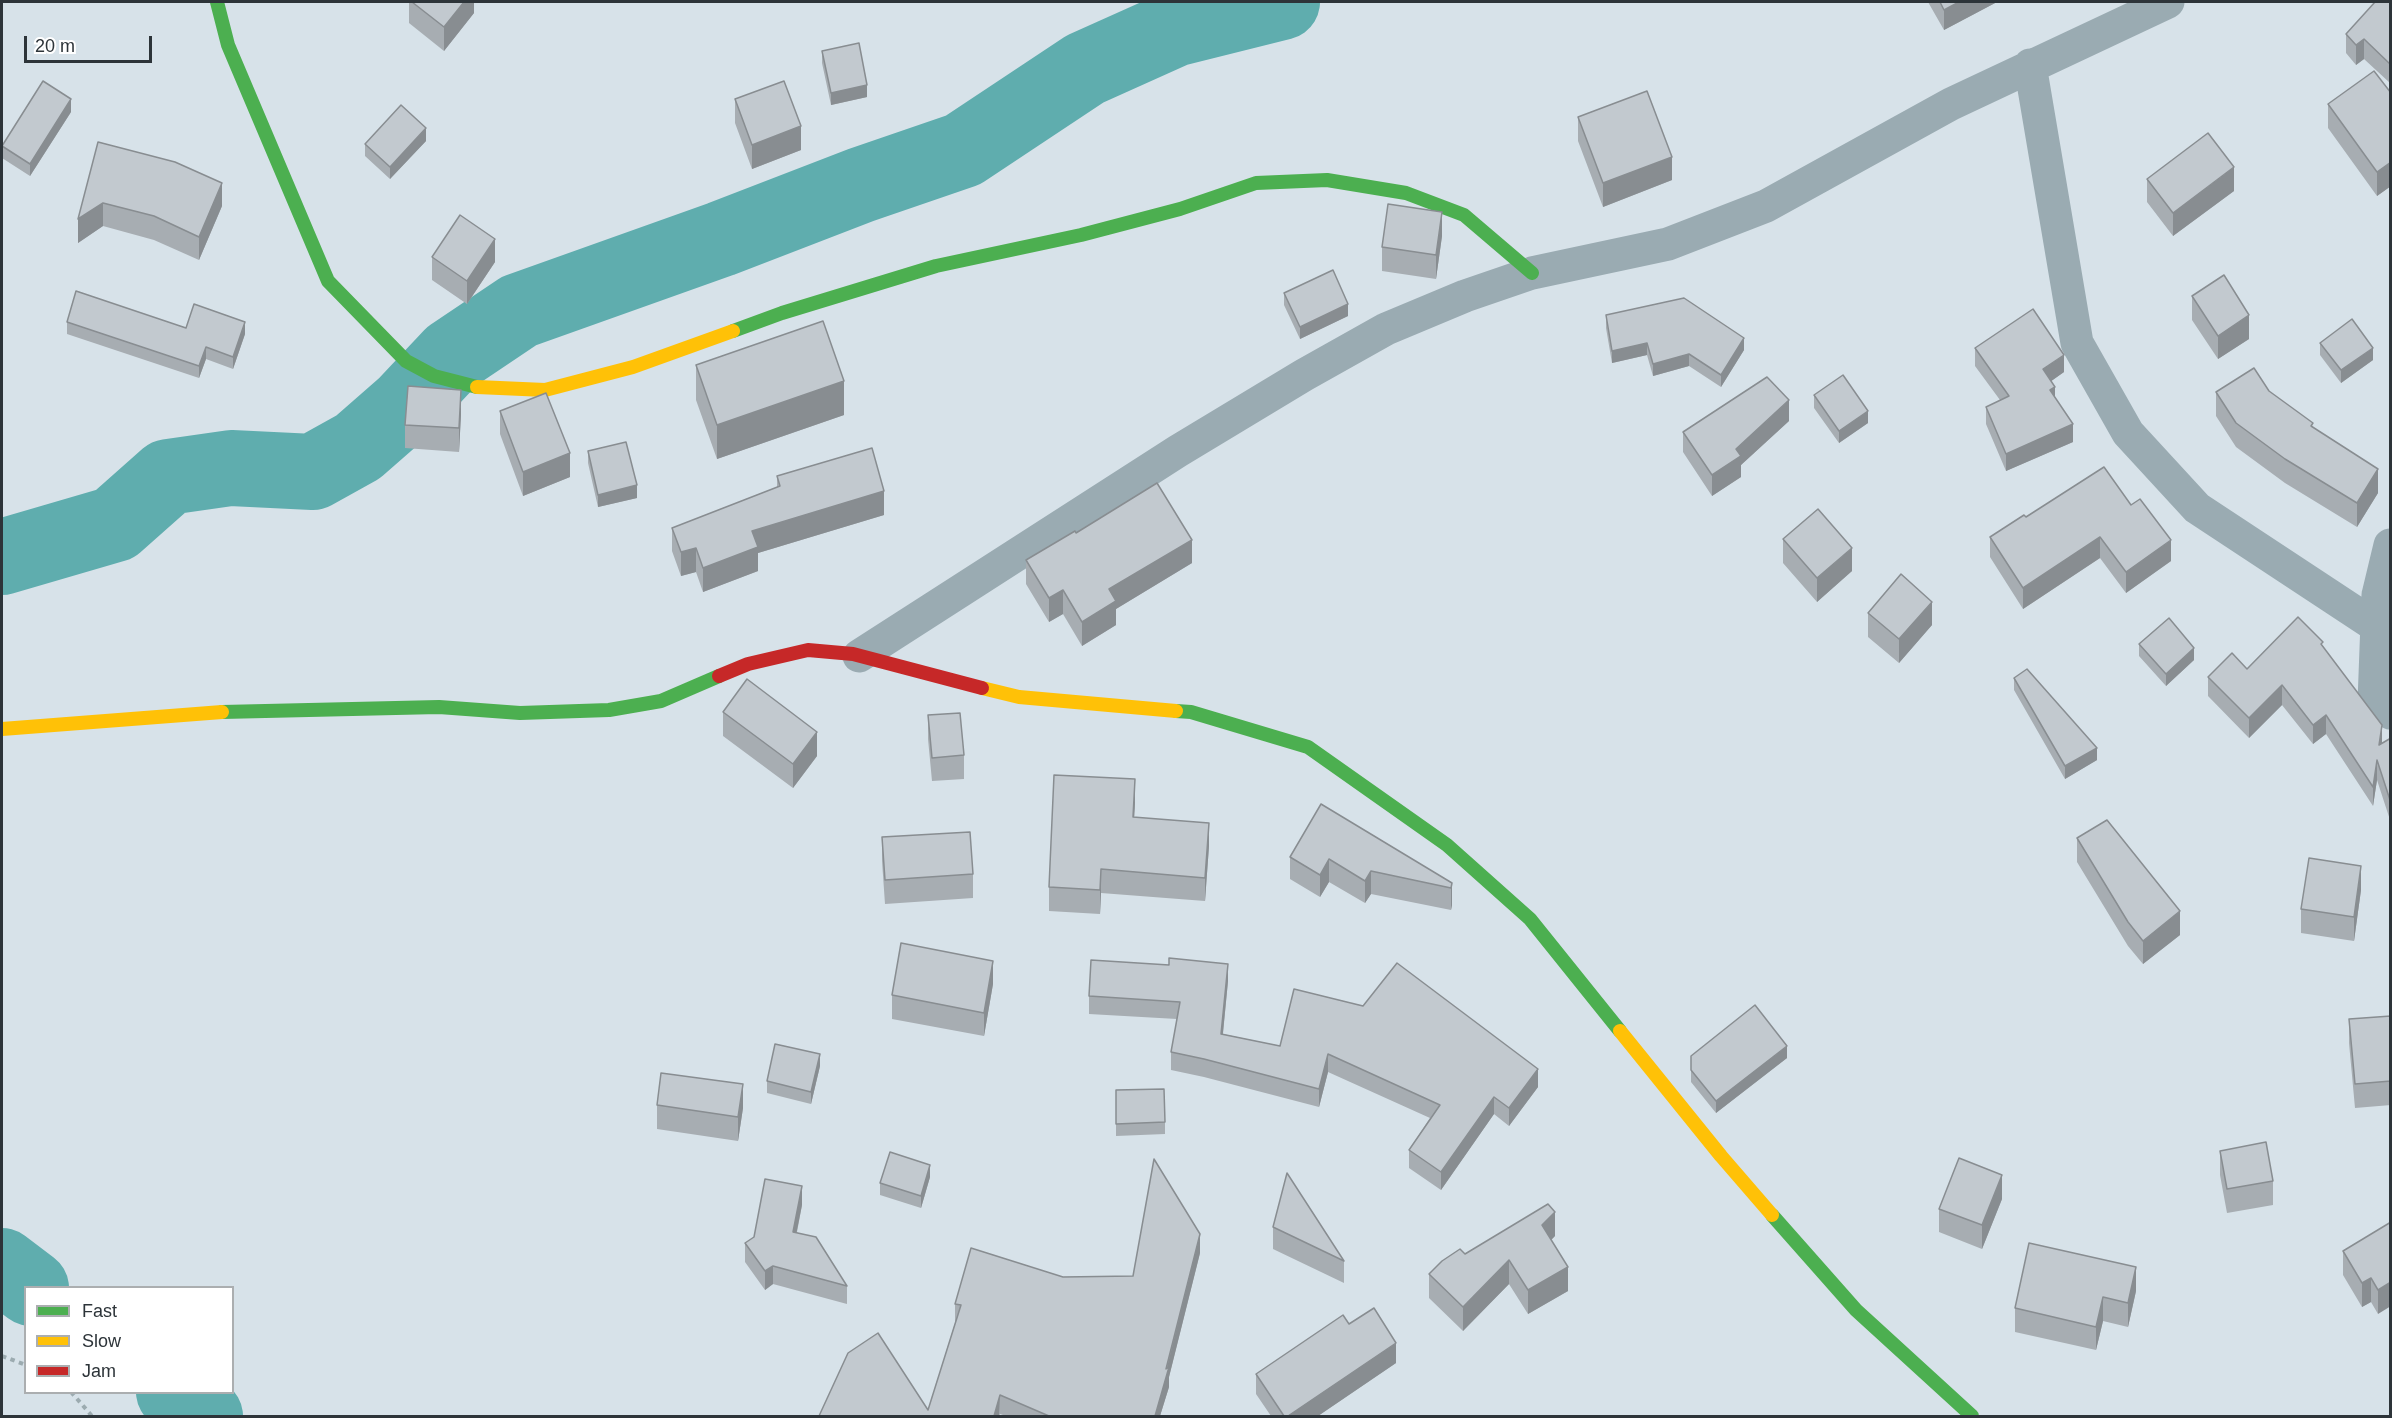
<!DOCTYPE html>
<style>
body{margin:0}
#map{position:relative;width:2392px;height:1418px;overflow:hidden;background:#d7e2e9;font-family:Arial,sans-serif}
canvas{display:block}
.frame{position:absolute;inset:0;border:3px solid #2d3439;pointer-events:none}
.legend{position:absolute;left:24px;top:1286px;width:210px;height:108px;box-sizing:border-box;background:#fff;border:2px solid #abaeb0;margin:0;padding:8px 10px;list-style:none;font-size:18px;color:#2d3439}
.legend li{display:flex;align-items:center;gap:12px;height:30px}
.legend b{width:30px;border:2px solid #abaeb0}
.scale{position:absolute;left:24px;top:36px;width:128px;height:27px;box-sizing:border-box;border:3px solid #2d3439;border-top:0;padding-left:8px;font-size:18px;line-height:21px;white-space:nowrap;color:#2d3439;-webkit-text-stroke:4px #fff;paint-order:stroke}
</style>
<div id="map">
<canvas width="2392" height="1418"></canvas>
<div class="frame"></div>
<ul class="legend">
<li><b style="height:8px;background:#4caf50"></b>Fast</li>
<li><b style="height:8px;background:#ffc107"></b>Slow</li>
<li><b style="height:8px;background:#c62828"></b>Jam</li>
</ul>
<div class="scale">20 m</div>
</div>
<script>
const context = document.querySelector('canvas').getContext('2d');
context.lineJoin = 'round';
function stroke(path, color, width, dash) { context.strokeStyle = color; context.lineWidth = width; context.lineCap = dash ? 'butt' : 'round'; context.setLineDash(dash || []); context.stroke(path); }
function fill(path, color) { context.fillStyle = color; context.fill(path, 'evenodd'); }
stroke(new Path2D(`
 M 2,557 L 115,524 L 168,477 L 231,468 L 313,472 L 358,447 L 406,405 L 452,356 L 519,311 L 721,239 L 861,185 L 963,150 L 1085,69 L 1174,29 L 1282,2
 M 2,1266 L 31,1288
 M 174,1392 L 205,1416`), '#5fadae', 76);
stroke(new Path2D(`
 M 2,1356 L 26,1365
 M 71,1392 L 92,1416`), '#9cabb0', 4, [4.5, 4.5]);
stroke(new Path2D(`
 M 2030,65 L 2077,343 L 2128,433 L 2197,508 L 2376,626
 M 2390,586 L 2378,595 L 2374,702 L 2390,713
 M 2378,595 L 2390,545
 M 859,656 L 1178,451 L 1304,375 L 1386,329 L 1465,296 L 1532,273 L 1668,244 L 1766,206 L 1951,104 L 2168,2`), '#9aabb2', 33);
stroke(new Path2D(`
 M 217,2 L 228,45 L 328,281 L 406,361 L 434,376 L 477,387
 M 733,331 L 782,313 L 936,266 L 1081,235 L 1180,209 L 1256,183 L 1327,180 L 1406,193 L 1464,215 L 1532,273
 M 1176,711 L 1191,712 L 1308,747 L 1447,845 L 1530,919 L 1620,1031
 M 222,712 L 439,707 L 520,713 L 609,710 L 661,701 L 719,676
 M 1772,1215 L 1856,1310 L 1972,1416`), '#4caf50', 14);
stroke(new Path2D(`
 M 477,387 L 545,390 L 633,367 L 733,331
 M 982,688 L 1019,697 L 1176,711
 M 2,729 L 222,712
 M 1620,1031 L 1721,1156 L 1772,1215`), '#ffc107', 14);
stroke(new Path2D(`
 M 719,676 L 748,664 L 808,650 L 853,654 L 982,688`), '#c62828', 14);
fill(new Path2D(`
 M 409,2 L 474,2 L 474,13 L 444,51 L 409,23 Z
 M 1928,2 L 1997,2 L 1944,30 Z
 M 2391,2 L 2391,83 L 2390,83 L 2364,59 L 2356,65 L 2346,53 L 2346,34 Z
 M 822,51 L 867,97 L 831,105 L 822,63 Z
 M 2391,93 L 2391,186 L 2377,196 L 2328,128 L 2328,104 Z
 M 735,99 L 801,150 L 752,169 L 735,123 Z
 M 71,112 L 30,176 L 2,158 L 2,146 Z
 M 1578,117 L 1672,180 L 1603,207 L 1578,141 Z
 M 426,141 L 390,179 L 365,156 L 365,144 Z
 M 98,142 L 222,206 L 199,260 L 154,240 L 103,226 L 78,243 Z
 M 2147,179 L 2234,191 L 2173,236 L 2147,202 Z
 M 1442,236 L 1436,279 L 1382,271 L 1382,247 Z
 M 432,257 L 495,262 L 467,304 L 432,280 Z
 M 1284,293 L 1348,316 L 1300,339 L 1284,305 Z
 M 2192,296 L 2249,339 L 2218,359 L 2192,320 Z
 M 1606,315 L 1744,350 L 1721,387 L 1689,366 L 1653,376 L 1647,355 L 1612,363 L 1606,328 Z
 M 67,322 L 186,328 L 245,334 L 233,369 L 206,359 L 199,378 L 67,334 Z
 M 2320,343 L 2373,360 L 2341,383 L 2320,355 Z
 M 1975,348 L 2064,372 L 2051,381 L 2055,397 L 2073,442 L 2006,471 L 1986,424 L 1986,407 L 2000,400 L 1975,366 Z
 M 696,365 L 844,415 L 717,459 L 696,400 Z
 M 2269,391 L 2313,427 L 2378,493 L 2357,527 L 2285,483 L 2236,447 L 2216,416 L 2216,392 Z
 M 1814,395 L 1868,423 L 1839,443 L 1814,408 Z
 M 500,411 L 570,477 L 523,496 L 500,434 Z
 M 461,414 L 459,452 L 405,448 L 405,425 Z
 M 1789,421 L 1741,465 L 1741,477 L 1712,496 L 1683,452 L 1683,432 Z
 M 588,451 L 637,498 L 598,507 L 588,463 Z
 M 777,476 L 884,515 L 758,553 L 758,571 L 703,592 L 696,572 L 681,576 L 672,551 L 672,528 L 777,487 Z
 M 2131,505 L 2171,561 L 2126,593 L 2100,558 L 2023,609 L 1990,557 L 1990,537 L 2026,517 Z
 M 1076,533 L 1192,563 L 1116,609 L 1116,625 L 1082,646 L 1063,614 L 1049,622 L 1026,584 L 1026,560 Z
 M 1783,539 L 1852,571 L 1817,602 L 1783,563 Z
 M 1868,613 L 1932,625 L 1899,663 L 1868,637 Z
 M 2139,644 L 2194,660 L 2166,686 L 2139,656 Z
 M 2323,646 L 2382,744 L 2391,738 L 2391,823 L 2377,780 L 2373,806 L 2326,734 L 2313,744 L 2282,705 L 2249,738 L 2208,696 L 2208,677 L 2247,669 Z
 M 2014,678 L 2097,760 L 2065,779 L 2014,690 Z
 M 723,712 L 817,756 L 793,788 L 723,736 Z
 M 928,715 L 964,755 L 964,779 L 932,781 L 928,739 Z
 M 1135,802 L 1134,817 L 1209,846 L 1205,901 L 1101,893 L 1100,914 L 1049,911 L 1049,887 Z
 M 1321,804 L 1452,883 L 1452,905 L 1451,910 L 1371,894 L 1365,903 L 1329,882 L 1320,897 L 1290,879 L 1290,857 Z
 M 882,837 L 973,874 L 973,898 L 885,904 L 882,861 Z
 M 2077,838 L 2180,935 L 2143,964 L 2128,946 L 2077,862 Z
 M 2361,890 L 2354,941 L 2301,933 L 2301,909 Z
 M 1228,981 L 1223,1034 L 1280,1046 L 1538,1087 L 1509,1126 L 1494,1114 L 1441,1190 L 1409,1168 L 1409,1150 L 1430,1118 L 1328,1072 L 1319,1107 L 1204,1077 L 1171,1070 L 1171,1052 L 1177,1019 L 1089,1014 L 1089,996 Z
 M 993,984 L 984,1036 L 892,1019 L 892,995 Z
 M 2391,1016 L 2391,1105 L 2355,1108 L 2349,1043 L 2349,1019 Z
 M 1691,1056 L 1787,1058 L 1716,1113 L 1691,1082 Z
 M 820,1066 L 811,1104 L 767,1093 L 767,1081 Z
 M 1116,1090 L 1165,1122 L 1165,1134 L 1116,1136 Z
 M 657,1105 L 743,1108 L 738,1141 L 657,1129 Z
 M 2220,1151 L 2273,1181 L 2273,1205 L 2227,1213 L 2220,1175 Z
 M 930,1177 L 921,1208 L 880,1195 L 880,1183 Z
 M 2002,1199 L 1982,1249 L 1939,1232 L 1939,1209 Z
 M 802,1205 L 797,1232 L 847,1286 L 847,1304 L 773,1284 L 765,1290 L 745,1262 L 745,1243 Z
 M 2391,1222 L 2378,1314 L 2371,1302 L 2362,1307 L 2343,1275 L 2343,1251 Z
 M 1273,1227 L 1344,1261 L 1344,1283 L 1273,1249 Z
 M 1555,1236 L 1551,1240 L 1568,1291 L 1528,1314 L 1509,1284 L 1463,1331 L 1429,1298 L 1429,1274 L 1465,1254 Z
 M 1200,1253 L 1169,1377 L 1169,1387 L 1160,1416 L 1006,1416 L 1000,1414 L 999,1416 L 819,1416 L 928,1410 L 955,1323 L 955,1304 L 1063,1277 L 1133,1276 Z
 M 2136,1291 L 2128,1327 L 2103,1321 L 2096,1350 L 2015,1332 L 2015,1308 Z
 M 1349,1324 L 1396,1363 L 1318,1416 L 1271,1416 L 1256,1394 L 1256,1374 Z`), '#a7adb2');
fill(new Path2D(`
 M 464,2 L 474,2 L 474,13 L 444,51 L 444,27 Z
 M 1959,2 L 1997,2 L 1944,30 L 1944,10 Z
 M 2364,39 L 2364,59 L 2356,65 L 2356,45 Z
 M 2391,63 L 2391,83 L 2390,83 L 2390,64 Z
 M 867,85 L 867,97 L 831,105 L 831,93 Z
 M 71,99 L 71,112 L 30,176 L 30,164 Z
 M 801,126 L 801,150 L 752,169 L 752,145 Z
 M 426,128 L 426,141 L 390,179 L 390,167 Z
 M 1672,157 L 1672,180 L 1603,207 L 1603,183 Z
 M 2391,162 L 2391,186 L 2377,196 L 2377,172 Z
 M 2234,167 L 2234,191 L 2173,236 L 2173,213 Z
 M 222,183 L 222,206 L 199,260 L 199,237 Z
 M 103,203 L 103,226 L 78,243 L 78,219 Z
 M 1442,212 L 1442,236 L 1436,279 L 1436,255 Z
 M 495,239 L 495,262 L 467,304 L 467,281 Z
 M 1348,304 L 1348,316 L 1300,339 L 1300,327 Z
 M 2249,315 L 2249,339 L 2218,359 L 2218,336 Z
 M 245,322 L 245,334 L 233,369 L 233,357 Z
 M 1744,338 L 1744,350 L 1721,387 L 1721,375 Z
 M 1647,343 L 1647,355 L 1612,363 L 1612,351 Z
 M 206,347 L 206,359 L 199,378 L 199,366 Z
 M 2373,348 L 2373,360 L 2341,383 L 2341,370 Z
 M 1689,354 L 1689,366 L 1653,376 L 1653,364 Z
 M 2064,355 L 2064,372 L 2043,387 L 2043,369 Z
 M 844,381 L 844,415 L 717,459 L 717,425 Z
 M 2055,387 L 2055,404 L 2050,390 Z
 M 461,390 L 461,414 L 459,452 L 459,428 Z
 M 1789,400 L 1789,421 L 1741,465 L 1741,477 L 1712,496 L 1712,475 L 1736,449 Z
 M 1868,411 L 1868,423 L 1839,443 L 1839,431 Z
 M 2073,424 L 2073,442 L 2006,471 L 2006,454 Z
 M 570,453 L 570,477 L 523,496 L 523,472 Z
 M 2378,469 L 2378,493 L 2357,527 L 2357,503 Z
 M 637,485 L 637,498 L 598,507 L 598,495 Z
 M 884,491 L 884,515 L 758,553 L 758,571 L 703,592 L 703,568 L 752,531 Z
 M 2100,537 L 2100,558 L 2023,609 L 2023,588 Z
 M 1192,540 L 1192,563 L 1116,609 L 1116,625 L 1082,646 L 1082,622 L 1109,589 Z
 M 2171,540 L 2171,561 L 2126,593 L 2126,572 Z
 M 696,548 L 696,572 L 681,576 L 681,552 Z
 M 1852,548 L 1852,571 L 1817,602 L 1817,578 Z
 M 1063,590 L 1063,614 L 1049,622 L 1049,598 Z
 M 1932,602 L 1932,625 L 1899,663 L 1899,639 Z
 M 2194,648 L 2194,660 L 2166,686 L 2166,674 Z
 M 2282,685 L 2282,705 L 2249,738 L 2249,718 Z
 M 2326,715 L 2326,734 L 2313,744 L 2313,725 Z
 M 2382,725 L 2382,745 L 2379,745 Z
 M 817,732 L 817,756 L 793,788 L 793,764 Z
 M 2097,748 L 2097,760 L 2065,779 L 2065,766 Z
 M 2377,760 L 2377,780 L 2373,806 L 2373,787 Z
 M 1135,779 L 1135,802 L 1133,841 L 1133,817 Z
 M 1209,823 L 1209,846 L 1205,901 L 1205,878 Z
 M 1329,859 L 1329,882 L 1320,897 L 1320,875 Z
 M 2361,866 L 2361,890 L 2354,941 L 2354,917 Z
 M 1101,869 L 1101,893 L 1100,914 L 1100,890 Z
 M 1371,871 L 1371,894 L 1365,903 L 1365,881 Z
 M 1452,883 L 1452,905 L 1451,910 L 1451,888 Z
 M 2180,911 L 2180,935 L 2143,964 L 2143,941 Z
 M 993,961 L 993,984 L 984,1036 L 984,1013 Z
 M 1228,964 L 1228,981 L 1221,1052 L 1221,1034 Z
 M 1787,1046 L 1787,1058 L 1716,1113 L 1716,1101 Z
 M 820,1054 L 820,1066 L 811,1104 L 811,1092 Z
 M 1328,1054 L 1328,1072 L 1319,1107 L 1319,1089 Z
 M 1538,1069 L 1538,1087 L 1509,1126 L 1509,1108 Z
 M 743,1084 L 743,1108 L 738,1141 L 738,1117 Z
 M 1494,1097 L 1494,1114 L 1441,1190 L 1441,1172 Z
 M 930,1165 L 930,1177 L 921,1208 L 921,1196 Z
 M 2002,1175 L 2002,1199 L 1982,1249 L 1982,1225 Z
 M 802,1186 L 802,1205 L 793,1250 L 793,1232 Z
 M 1555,1212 L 1555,1236 L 1542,1249 L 1542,1225 Z
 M 1200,1234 L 1200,1253 L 1169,1377 L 1169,1387 L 1160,1416 L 1155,1416 Z
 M 1509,1260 L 1509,1284 L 1463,1331 L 1463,1307 Z
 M 773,1266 L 773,1284 L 765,1290 L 765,1271 Z
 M 1568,1267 L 1568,1291 L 1528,1314 L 1528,1290 Z
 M 2136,1267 L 2136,1291 L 2128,1327 L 2128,1303 Z
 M 2371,1278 L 2371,1302 L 2362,1307 L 2362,1283 Z
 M 2391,1282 L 2391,1306 L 2378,1314 L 2378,1290 Z
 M 2103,1297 L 2103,1321 L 2096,1350 L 2096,1327 Z
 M 1396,1343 L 1396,1363 L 1318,1416 L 1288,1416 Z
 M 1000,1395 L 999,1416 L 994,1416 Z`), '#888d91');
const building = new Path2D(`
 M 412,2 L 464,2 L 444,27 Z
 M 1940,2 L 1959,2 L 1944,10 Z
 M 2375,2 L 2391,2 L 2390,64 L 2364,39 L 2356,45 L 2346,34 Z
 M 859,43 L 867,85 L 831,93 L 822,51 Z
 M 2374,71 L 2391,93 L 2391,162 L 2377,172 L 2328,104 Z
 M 43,81 L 71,99 L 30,164 L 2,146 Z
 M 784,81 L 801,126 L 752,145 L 735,99 Z
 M 1647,91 L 1672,157 L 1603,183 L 1578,117 Z
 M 401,105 L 426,128 L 390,167 L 365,144 Z
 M 2208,133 L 2234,167 L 2173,213 L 2147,179 Z
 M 98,142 L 175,162 L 222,183 L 199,237 L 154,216 L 103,203 L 78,219 Z
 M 1388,204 L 1442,212 L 1436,255 L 1382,247 Z
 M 460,215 L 495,239 L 467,281 L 432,257 Z
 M 1333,270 L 1348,304 L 1300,327 L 1284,293 Z
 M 2224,275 L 2249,315 L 2218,336 L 2192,296 Z
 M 76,291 L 186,328 L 194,304 L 245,322 L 233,357 L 206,347 L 199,366 L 67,322 Z
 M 1684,298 L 1744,338 L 1721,375 L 1689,354 L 1653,364 L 1647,343 L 1612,351 L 1606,315 Z
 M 2033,309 L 2064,355 L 2043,369 L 2055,387 L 2050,390 L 2073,424 L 2006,454 L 1986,407 L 2009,396 L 1975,348 Z
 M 2352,319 L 2373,348 L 2341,370 L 2320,343 Z
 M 823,321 L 844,381 L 717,425 L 696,365 Z
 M 2254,368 L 2269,391 L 2313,423 L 2311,426 L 2378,469 L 2357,503 L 2285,459 L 2236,423 L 2216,392 Z
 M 1843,375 L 1868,411 L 1839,431 L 1814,395 Z
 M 1767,377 L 1789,400 L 1736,449 L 1741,456 L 1712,475 L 1683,432 Z
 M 408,386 L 461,390 L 459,428 L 405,425 Z
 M 546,393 L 570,453 L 523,472 L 500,411 Z
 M 626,442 L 637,485 L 598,495 L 588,451 Z
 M 872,448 L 884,491 L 752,531 L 758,547 L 703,568 L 696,548 L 681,552 L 672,528 L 780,486 L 777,476 Z
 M 2104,467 L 2131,505 L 2140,499 L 2171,540 L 2126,572 L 2100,537 L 2023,588 L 1990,537 L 2024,515 L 2026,517 Z
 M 1157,483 L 1192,540 L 1109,589 L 1116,601 L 1082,622 L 1063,590 L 1049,598 L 1026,560 L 1075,531 L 1076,533 Z
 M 1818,509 L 1852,548 L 1817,578 L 1783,539 Z
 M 1901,574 L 1932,602 L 1899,639 L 1868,613 Z
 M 2298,617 L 2323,642 L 2321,644 L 2382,725 L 2379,745 L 2391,738 L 2391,803 L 2377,760 L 2373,787 L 2326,715 L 2313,725 L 2282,685 L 2249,718 L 2208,677 L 2232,653 L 2247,669 Z
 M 2169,618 L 2194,648 L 2166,674 L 2139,644 Z
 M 2027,669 L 2097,748 L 2065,766 L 2014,678 Z
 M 747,679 L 817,732 L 793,764 L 723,712 Z
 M 960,713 L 964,755 L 932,758 L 928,715 Z
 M 1054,775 L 1135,779 L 1133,817 L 1209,823 L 1205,878 L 1101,869 L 1100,890 L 1049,887 Z
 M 1321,804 L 1452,883 L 1451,888 L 1371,871 L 1365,881 L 1329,859 L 1320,875 L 1290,857 Z
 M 2107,820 L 2180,911 L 2143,941 L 2128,922 L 2077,838 Z
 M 970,832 L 973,874 L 885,880 L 882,837 Z
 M 2309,858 L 2361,866 L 2354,917 L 2301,909 Z
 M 901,943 L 993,961 L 984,1013 L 892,995 Z
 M 1169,958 L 1228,964 L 1221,1034 L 1280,1046 L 1294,989 L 1363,1006 L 1397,963 L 1538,1069 L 1509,1108 L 1494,1097 L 1441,1172 L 1409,1150 L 1440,1105 L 1328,1054 L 1319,1089 L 1204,1059 L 1171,1052 L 1180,1002 L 1089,996 L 1091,960 L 1169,965 Z
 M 1755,1005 L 1787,1046 L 1716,1101 L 1691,1070 L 1691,1056 Z
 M 2391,1016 L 2391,1081 L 2355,1084 L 2349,1019 Z
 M 775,1044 L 820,1054 L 811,1092 L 767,1081 Z
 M 661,1073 L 743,1084 L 738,1117 L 657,1105 Z
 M 1164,1089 L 1165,1122 L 1116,1124 L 1116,1090 Z
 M 2266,1142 L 2273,1181 L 2227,1189 L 2220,1151 Z
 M 890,1152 L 930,1165 L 921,1196 L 880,1183 Z
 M 1959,1158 L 2002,1175 L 1982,1225 L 1939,1209 Z
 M 1154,1159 L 1200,1234 L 1166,1369 L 1169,1367 L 1155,1416 L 1049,1416 L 1000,1395 L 994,1416 L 819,1416 L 848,1353 L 878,1333 L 928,1410 L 961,1305 L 955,1304 L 971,1248 L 1063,1277 L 1133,1276 Z
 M 1287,1173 L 1344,1261 L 1273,1227 Z
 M 765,1179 L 802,1186 L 793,1232 L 816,1237 L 847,1286 L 773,1266 L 765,1271 L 745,1243 L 754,1237 Z
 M 1548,1204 L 1555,1212 L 1542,1225 L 1568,1267 L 1528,1290 L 1509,1260 L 1463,1307 L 1429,1274 L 1442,1261 L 1460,1249 L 1465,1254 Z
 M 2391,1222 L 2391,1282 L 2378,1290 L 2371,1278 L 2362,1283 L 2343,1251 Z
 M 2029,1243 L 2136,1267 L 2128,1303 L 2103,1297 L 2096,1327 L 2015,1308 Z
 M 1374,1308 L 1396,1343 L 1288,1416 L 1284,1416 L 1256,1374 L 1343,1315 L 1349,1324 Z`);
fill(building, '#c2c9cf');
stroke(building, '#888d91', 1.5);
</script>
